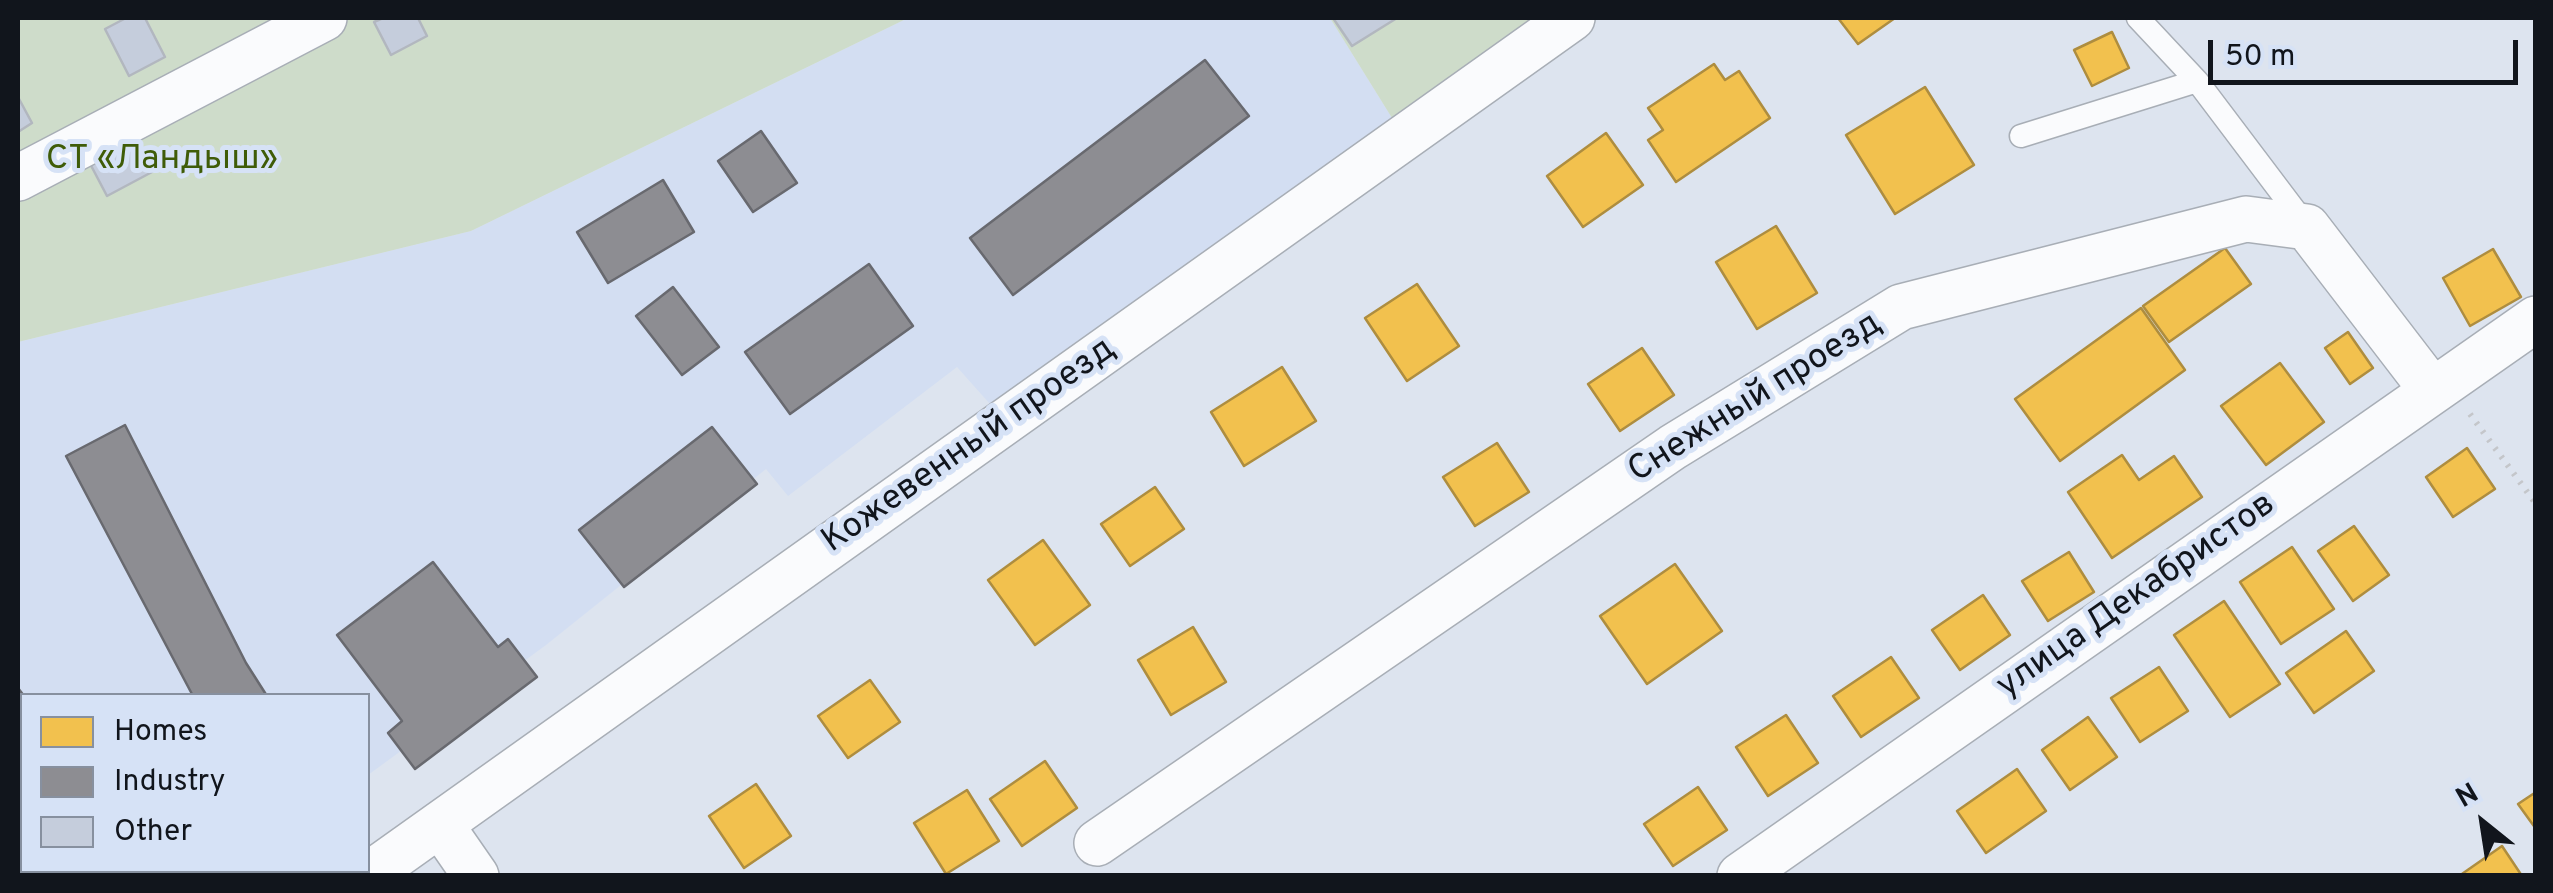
<!DOCTYPE html>
<meta charset="utf-8">
<style>
body{margin:0}
#map{position:relative;width:2553px;height:893px;overflow:hidden;background:#dde4ef;font-family:Overpass,sans-serif}
canvas{display:block}
.frame{position:absolute;inset:0;border:20px solid #11151c;pointer-events:none}
.legend{position:absolute;left:20px;top:693px;width:350px;height:180px;box-sizing:border-box;background:#d6e2f6;border:2px solid #87909f;margin:0;padding:12px 18px;list-style:none;font-size:30px;color:#11151c}
.legend li{display:flex;align-items:center;gap:20px;height:50px}
.legend b{width:50px;border:2px solid #87909f}
.north{position:absolute;left:2433px;top:773px;width:100px;height:100px;-webkit-text-stroke:8px #d6e2f6;paint-order:stroke;rotate:330deg;font-size:28px;font-weight:700;line-height:40px;text-align:center;color:#11151c}
.north::after{content:'';display:block;margin:auto;width:35px;height:45px;background:#11151c;clip-path:polygon(50% 0,100% 100%,50% 72%,0 100%)}
.scale{position:absolute;left:2208px;top:40px;width:310px;height:45px;box-sizing:border-box;border:5px solid #11151c;border-top:0;padding-left:12px;font-size:30px;line-height:35px;white-space:nowrap;color:#11151c;-webkit-text-stroke:8px #d6e2f6;paint-order:stroke}
</style>
<div id="map">
<canvas width="2553" height="893"></canvas>
<div class="frame"></div>
<ul class="legend">
<li><b style="height:28px;background:#f2c14e"></b>Homes</li>
<li><b style="height:28px;background:#8d8d92"></b>Industry</li>
<li><b style="height:28px;background:#c5cddc"></b>Other</li>
</ul>
<div class="north">N</div>
<div class="scale">50 m</div>
</div>
<script>
const context = document.querySelector('canvas').getContext('2d');
context.lineJoin = 'round';
function fill(path, color) { context.fillStyle = color; context.fill(path, 'evenodd'); }
function stroke(path, color, width, dash) { context.strokeStyle = color; context.lineWidth = width; context.lineCap = dash ? 'butt' : 'round'; context.setLineDash(dash || []); context.stroke(path); }
function write(font, color, halo, rows, align = 'center') {
  context.font = font + ' Overpass,sans-serif'; context.lineWidth = 10; context.setLineDash([]); context.textBaseline = 'middle'; context.strokeStyle = halo; context.fillStyle = color; for (const [text, x, y, turn = 0] of rows) {
    context.save(); context.translate(x, y); context.rotate((+turn || 0) * Math.PI / 180); context.textAlign = isNaN(turn) ? turn : align; if (halo) context.strokeText(text, 0, 0); context.fillText(text, 0, 0); context.restore();
  }
}
fill(new Path2D(`
 M 908,18 L 1330,18 L 1392,118 L 998,413 L 957,367 L 788,496 L 766,469 L 546,645 L 368,775 L 368,696 L 22,696 L 22,870 L 277,871 L 271,875 L 18,875 L 18,342 L 471,231 Z`), '#d3def2');
fill(new Path2D(`
 M 18,18 L 908,18 L 471,231 L 18,342 Z
 M 1330,18 L 1535,18 L 1392,118 Z`), '#cedcca');
const homes = new Path2D(`
 M 1838,18 L 1895,18 L 1858,44 Z
 M 2112,32 L 2129,68 L 2092,86 L 2074,50 Z
 M 1714,64 L 1725,80 L 1739,71 L 1770,118 L 1676,182 L 1648,140 L 1663,130 L 1648,108 Z
 M 1925,87 L 1974,165 L 1895,214 L 1846,135 Z
 M 1606,133 L 1643,185 L 1583,227 L 1547,176 Z
 M 1776,226 L 1817,293 L 1757,329 L 1716,262 Z
 M 2225,248 L 2251,284 L 2169,342 L 2143,306 Z
 M 2493,249 L 2521,297 L 2470,326 L 2443,278 Z
 M 1417,284 L 1459,346 L 1407,381 L 1365,318 Z
 M 2141,308 L 2185,370 L 2060,461 L 2015,399 Z
 M 2348,332 L 2373,368 L 2350,384 L 2325,348 Z
 M 1642,348 L 1674,395 L 1620,431 L 1588,384 Z
 M 2280,363 L 2324,422 L 2266,465 L 2221,406 Z
 M 1282,367 L 1316,421 L 1244,466 L 1211,412 Z
 M 1497,443 L 1529,492 L 1475,526 L 1443,477 Z
 M 2467,448 L 2495,489 L 2453,517 L 2426,477 Z
 M 2122,455 L 2139,480 L 2174,456 L 2202,497 L 2112,558 L 2068,492 Z
 M 1155,487 L 1184,529 L 1130,566 L 1101,524 Z
 M 2354,526 L 2389,575 L 2353,601 L 2318,551 Z
 M 1043,540 L 1090,605 L 1035,645 L 988,580 Z
 M 2292,547 L 2334,609 L 2281,644 L 2240,582 Z
 M 2069,552 L 2094,592 L 2048,621 L 2022,581 Z
 M 1675,564 L 1722,631 L 1647,684 L 1600,616 Z
 M 1983,595 L 2010,635 L 1960,670 L 1932,630 Z
 M 2224,601 L 2280,684 L 2230,717 L 2174,635 Z
 M 1193,627 L 1226,682 L 1171,715 L 1138,660 Z
 M 2346,631 L 2374,671 L 2314,713 L 2286,673 Z
 M 1891,657 L 1919,698 L 1861,737 L 1833,696 Z
 M 2159,667 L 2188,711 L 2140,742 L 2111,698 Z
 M 870,680 L 900,722 L 848,758 L 818,716 Z
 M 1786,715 L 1818,763 L 1768,796 L 1736,747 Z
 M 2088,717 L 2117,757 L 2070,790 L 2042,750 Z
 M 1045,761 L 1077,808 L 1022,846 L 990,799 Z
 M 2017,769 L 2046,811 L 1986,853 L 1957,811 Z
 M 756,784 L 791,836 L 744,868 L 709,816 Z
 M 1698,787 L 1727,830 L 1673,866 L 1644,824 Z
 M 967,790 L 999,841 L 946,874 L 914,823 Z
 M 2536,792 L 2536,829 L 2518,804 Z
 M 2502,846 L 2522,876 L 2459,876 Z`);
fill(homes, '#f2c14e');
stroke(homes, '#ae8d3f', 2.5);
const industry = new Path2D(`
 M 1205,60 L 1249,116 L 1013,295 L 970,238 Z
 M 761,131 L 797,183 L 753,212 L 718,161 Z
 M 663,180 L 694,232 L 608,283 L 577,232 Z
 M 869,264 L 913,326 L 790,414 L 745,352 Z
 M 673,287 L 719,347 L 682,375 L 636,316 Z
 M 125,425 L 246,663 L 267,696 L 193,696 L 66,456 Z
 M 712,427 L 757,484 L 624,587 L 579,530 Z
 M 433,562 L 498,647 L 508,639 L 537,677 L 415,769 L 388,733 L 402,721 L 337,635 Z
 M 18,688 L 24,696 L 22,753 L 18,757 Z`);
fill(industry, '#8d8d92');
stroke(industry, '#68696f', 2.5);
const building = new Path2D(`
 M 126,18 L 145,18 L 165,57 L 129,76 L 105,29 Z
 M 383,18 L 418,18 L 427,36 L 391,55 L 374,22 Z
 M 1333,18 L 1397,18 L 1352,46 Z
 M 18,97 L 32,123 L 18,132 Z
 M 130,132 L 152,172 L 107,196 L 86,156 Z`);
fill(building, '#c5cddc');
stroke(building, '#b2b7bf', 2.5);
const service = new Path2D(`
 M 2138,18 L 2197,81 L 2305,224
 M 2021,136 L 2197,81`);
const minor = new Path2D(`
 M 18,178 L 324,18
 M 440,824 L 476,876
 M 1097,843 L 1673,447 L 1901,307 L 2246,219 L 2307,227 L 2432,390
 M 367,876 L 1572,18
 M 1740,876 L 2536,319`);
stroke(service, '#a8aeb6', 25);
stroke(minor, '#a8aeb6', 48);
stroke(new Path2D(`
 M 2470,414 L 2536,504`), '#c4c6ca', 6, [2.5, 8]);
stroke(service, '#fafbfd', 22);
stroke(minor, '#fafbfd', 45);
write('35px', '#3f5c08', '#d6e2f6', [
 ["СТ «Ландыш»",162,161]
]);
write('35px', '#11151c', '#d6e2f6', [
 ["Снежный проезд",1756,399,-32],
 ["Кожевенный проезд",970,447,-35],
 ["улица Декабристов",2137,597,-35]
]);
</script>
